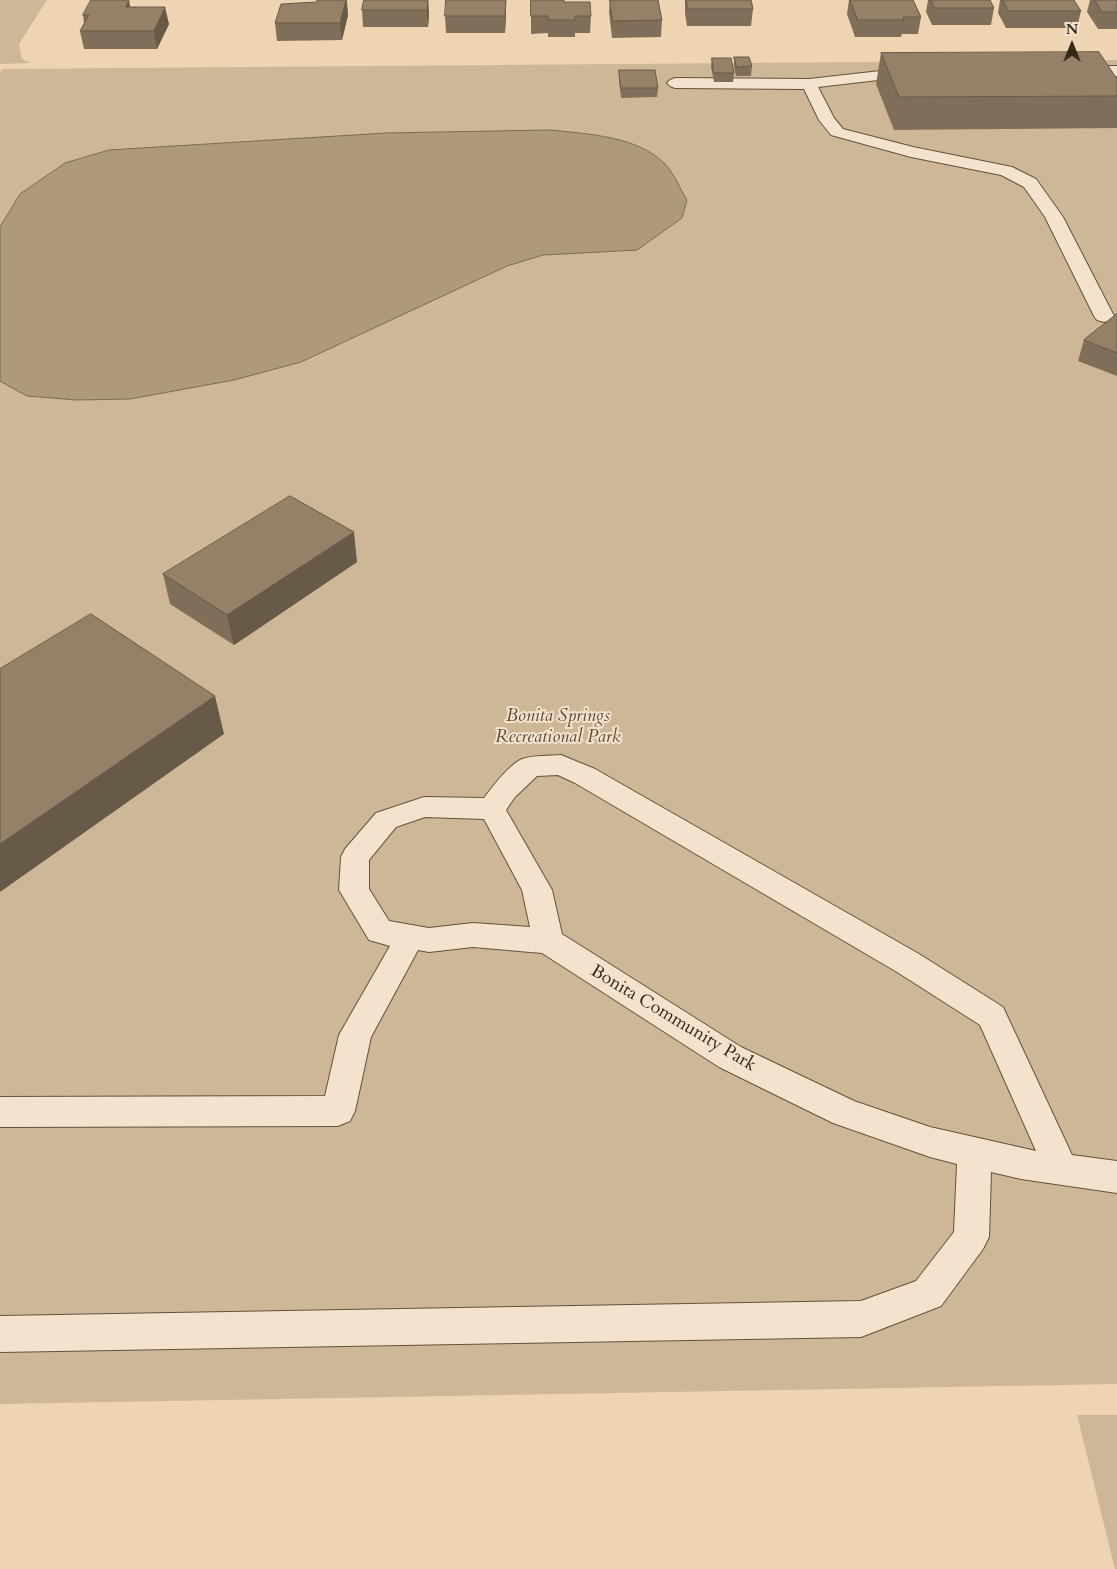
<!DOCTYPE html>
<style>
body{margin:0}
#map{position:relative;width:1117px;height:1569px;overflow:hidden;background:#eed4b1;font-family:Cardo,serif}
canvas{display:block}
.north{position:absolute;left:1047px;top:20px;width:50px;height:50px;-webkit-text-stroke:4px #f4e3cc;paint-order:stroke;rotate:0deg;font-size:14px;font-weight:700;line-height:20px;text-align:center;color:#322718}
.north::after{content:'';display:block;margin:auto;width:18px;height:22px;background:#322718;clip-path:polygon(50% 0,100% 100%,50% 72%,0 100%)}
</style>
<div id="map">
<canvas width="1117" height="1569"></canvas>
<div class="north">N</div>
</div>
<script>
const context = document.querySelector('canvas').getContext('2d');
context.lineJoin = 'round';
function fill(path, color) { context.fillStyle = color; context.fill(path, 'evenodd'); }
function stroke(path, color, width, dash) { context.strokeStyle = color; context.lineWidth = width; context.lineCap = dash ? 'butt' : 'round'; context.setLineDash(dash || []); context.stroke(path); }
function write(font, color, halo, rows, align = 'center') {
  context.font = font + ' Cardo,serif'; context.lineWidth = 4; context.setLineDash([]); context.textBaseline = 'middle'; context.strokeStyle = halo; context.fillStyle = color; for (const [text, x, y, turn = 0] of rows) {
    context.save(); context.translate(x, y); context.rotate((+turn || 0) * Math.PI / 180); context.textAlign = isNaN(turn) ? turn : align; if (halo) context.strokeText(text, 0, 0); context.fillText(text, 0, 0); context.restore();
  }
}
fill(new Path2D(`
 M 0,0 L 47,0 L 19,44 L 22,59 L 31,63 L 0,64 Z
 M 1117,60 L 1117,1384 L 0,1404 L 0,72 L 2,69 Z
 M 1077,1415 L 1117,1415 L 1117,1569 L 1115,1569 Z`), '#ceb797');
const water = new Path2D(`
 M 551,130 C 587,134 638,136 665,164 C 674,173 680,189 687,200 L 682,218 L 637,250 L 543,255 L 507,266 L 301,362 L 234,380 L 130,399 L 76,400 L 27,396 L 0,381 L 0,227 L 20,194 L 65,163 L 109,150 L 386,133 Z`);
fill(water, '#ae997d');
stroke(water, '#7c6b55', 1);
const minor = new Path2D(`
 M 1074,66 L 1117,66 L 1117,76 L 1069,74 L 1066,71 L 1069,68 Z
 M 916,67 L 921,69 L 924,72 L 921,75 L 818,87 L 834,118 L 843,129 L 913,147 L 1012,167 L 1036,179 L 1063,217 L 1114,316 L 1111,320 L 1104,322 L 1097,320 L 1094,316 L 1045,217 L 1024,187 L 1001,175 L 911,157 L 831,135 L 819,120 L 804,89 L 675,88 L 670,86 L 667,83 L 670,80 L 675,78 L 809,79 Z
 M 561,755 L 595,769 L 919,954 L 1003,1007 L 1072,1155 L 1117,1161 L 1117,1193 L 1021,1179 L 991,1172 L 989,1237 L 983,1249 L 941,1306 L 861,1337 L 0,1352 L 0,1316 L 861,1301 L 916,1281 L 954,1232 L 957,1164 L 930,1157 L 833,1123 L 719,1067 L 542,953 L 473,947 L 429,952 L 418,950 L 371,1037 L 355,1111 L 350,1121 L 338,1126 L 0,1127 L 0,1097 L 325,1096 L 339,1035 L 390,946 L 369,940 L 339,890 L 341,857 L 345,849 L 376,813 L 424,797 L 484,798 C 493,786 509,765 522,759 C 534,755 549,756 561,755 ZM 558,775 L 575,783 L 897,972 L 980,1025 L 1036,1151 L 930,1127 L 854,1101 L 741,1047 L 562,934 L 552,890 L 506,810 L 515,797 L 537,776 ZM 425,817 L 484,819 L 522,890 L 530,927 L 473,923 L 429,928 L 389,921 L 369,889 L 369,860 L 396,827 Z`);
stroke(minor, '#61523e', 2);
fill(minor, '#f4e3cc');
fill(new Path2D(`
 M 317,0 L 347,0 L 348,15 L 342,40 L 277,41 L 275,23 L 317,2 Z
 M 428,0 L 429,15 L 428,27 L 363,27 L 362,10 Z
 M 506,0 L 505,33 L 446,33 L 445,16 Z
 M 531,0 L 564,2 L 591,16 L 590,33 L 575,33 L 575,37 L 548,37 L 548,33 L 531,34 Z
 M 610,0 L 658,0 L 662,20 L 661,37 L 612,38 L 609,12 Z
 M 685,0 L 751,0 L 753,9 L 751,26 L 687,26 L 685,13 Z
 M 849,0 L 913,0 L 921,17 L 918,34 L 902,34 L 901,37 L 855,37 L 847,14 Z
 M 928,0 L 990,0 L 994,8 L 991,25 L 932,25 L 926,12 Z
 M 1000,0 L 1074,0 L 1081,11 L 1077,28 L 1006,28 L 998,13 Z
 M 1090,0 L 1117,0 L 1117,29 L 1098,29 L 1087,12 Z
 M 130,7 L 169,24 L 157,49 L 84,49 L 80,31 L 84,23 L 83,15 Z
 M 881,53 L 1117,79 L 1117,128 L 894,130 L 876,84 Z
 M 734,57 L 752,66 L 751,76 L 736,76 L 734,67 Z
 M 712,58 L 734,73 L 733,82 L 714,82 L 711,67 Z
 M 619,70 L 658,88 L 657,97 L 621,98 L 619,79 Z
 M 1117,314 L 1117,376 L 1078,361 L 1084,340 Z
 M 357,562 L 234,645 L 170,604 L 163,574 Z`), '#7f6f59');
fill(new Path2D(`
 M 129,0 L 132,17 L 126,7 Z
 M 346,0 L 348,15 L 342,40 L 340,23 Z
 M 428,0 L 429,15 L 428,27 L 427,10 Z
 M 506,0 L 506,17 L 505,33 L 505,16 Z
 M 165,7 L 169,24 L 157,49 L 154,31 Z
 M 354,532 L 357,562 L 234,645 L 227,615 Z
 M 215,696 L 224,734 L 0,892 L 0,844 Z`), '#685a49');
const building = new Path2D(`
 M 91,0 L 129,0 L 126,7 L 165,7 L 154,31 L 80,31 L 89,15 L 83,15 Z
 M 317,0 L 346,0 L 340,23 L 275,23 L 281,4 L 317,2 Z
 M 364,0 L 428,0 L 427,10 L 362,10 Z
 M 446,0 L 506,0 L 505,16 L 445,16 Z
 M 531,0 L 564,0 L 564,2 L 590,2 L 591,16 L 575,16 L 575,20 L 548,20 L 548,16 L 531,16 Z
 M 610,0 L 658,0 L 662,20 L 613,21 Z
 M 686,0 L 751,0 L 753,9 L 688,9 Z
 M 850,0 L 913,0 L 921,17 L 903,17 L 904,20 L 858,20 Z
 M 931,0 L 990,0 L 994,8 L 935,8 Z
 M 1003,0 L 1074,0 L 1081,11 L 1009,11 Z
 M 1095,0 L 1117,0 L 1117,12 L 1102,12 Z
 M 1099,52 L 1117,79 L 1117,96 L 899,97 L 881,53 Z
 M 734,57 L 749,57 L 752,66 L 737,67 Z
 M 712,58 L 731,58 L 734,73 L 714,73 Z
 M 619,70 L 655,70 L 658,88 L 621,88 Z
 M 1117,314 L 1117,353 L 1084,340 Z
 M 290,496 L 354,532 L 227,615 L 163,574 Z
 M 91,614 L 215,696 L 0,844 L 0,669 Z`);
fill(building, '#948168');
stroke(building, '#685a49', 1);
write('italic 18px', '#594b38', '#f4e3cc', [
 ["Bonita Springs",558,717],
 ["Recreational Park",558,738]
]);
write('18px', '#322718', '#f4e3cc', [
 ["Bonita Community Park",673,1019,31]
]);
</script>
